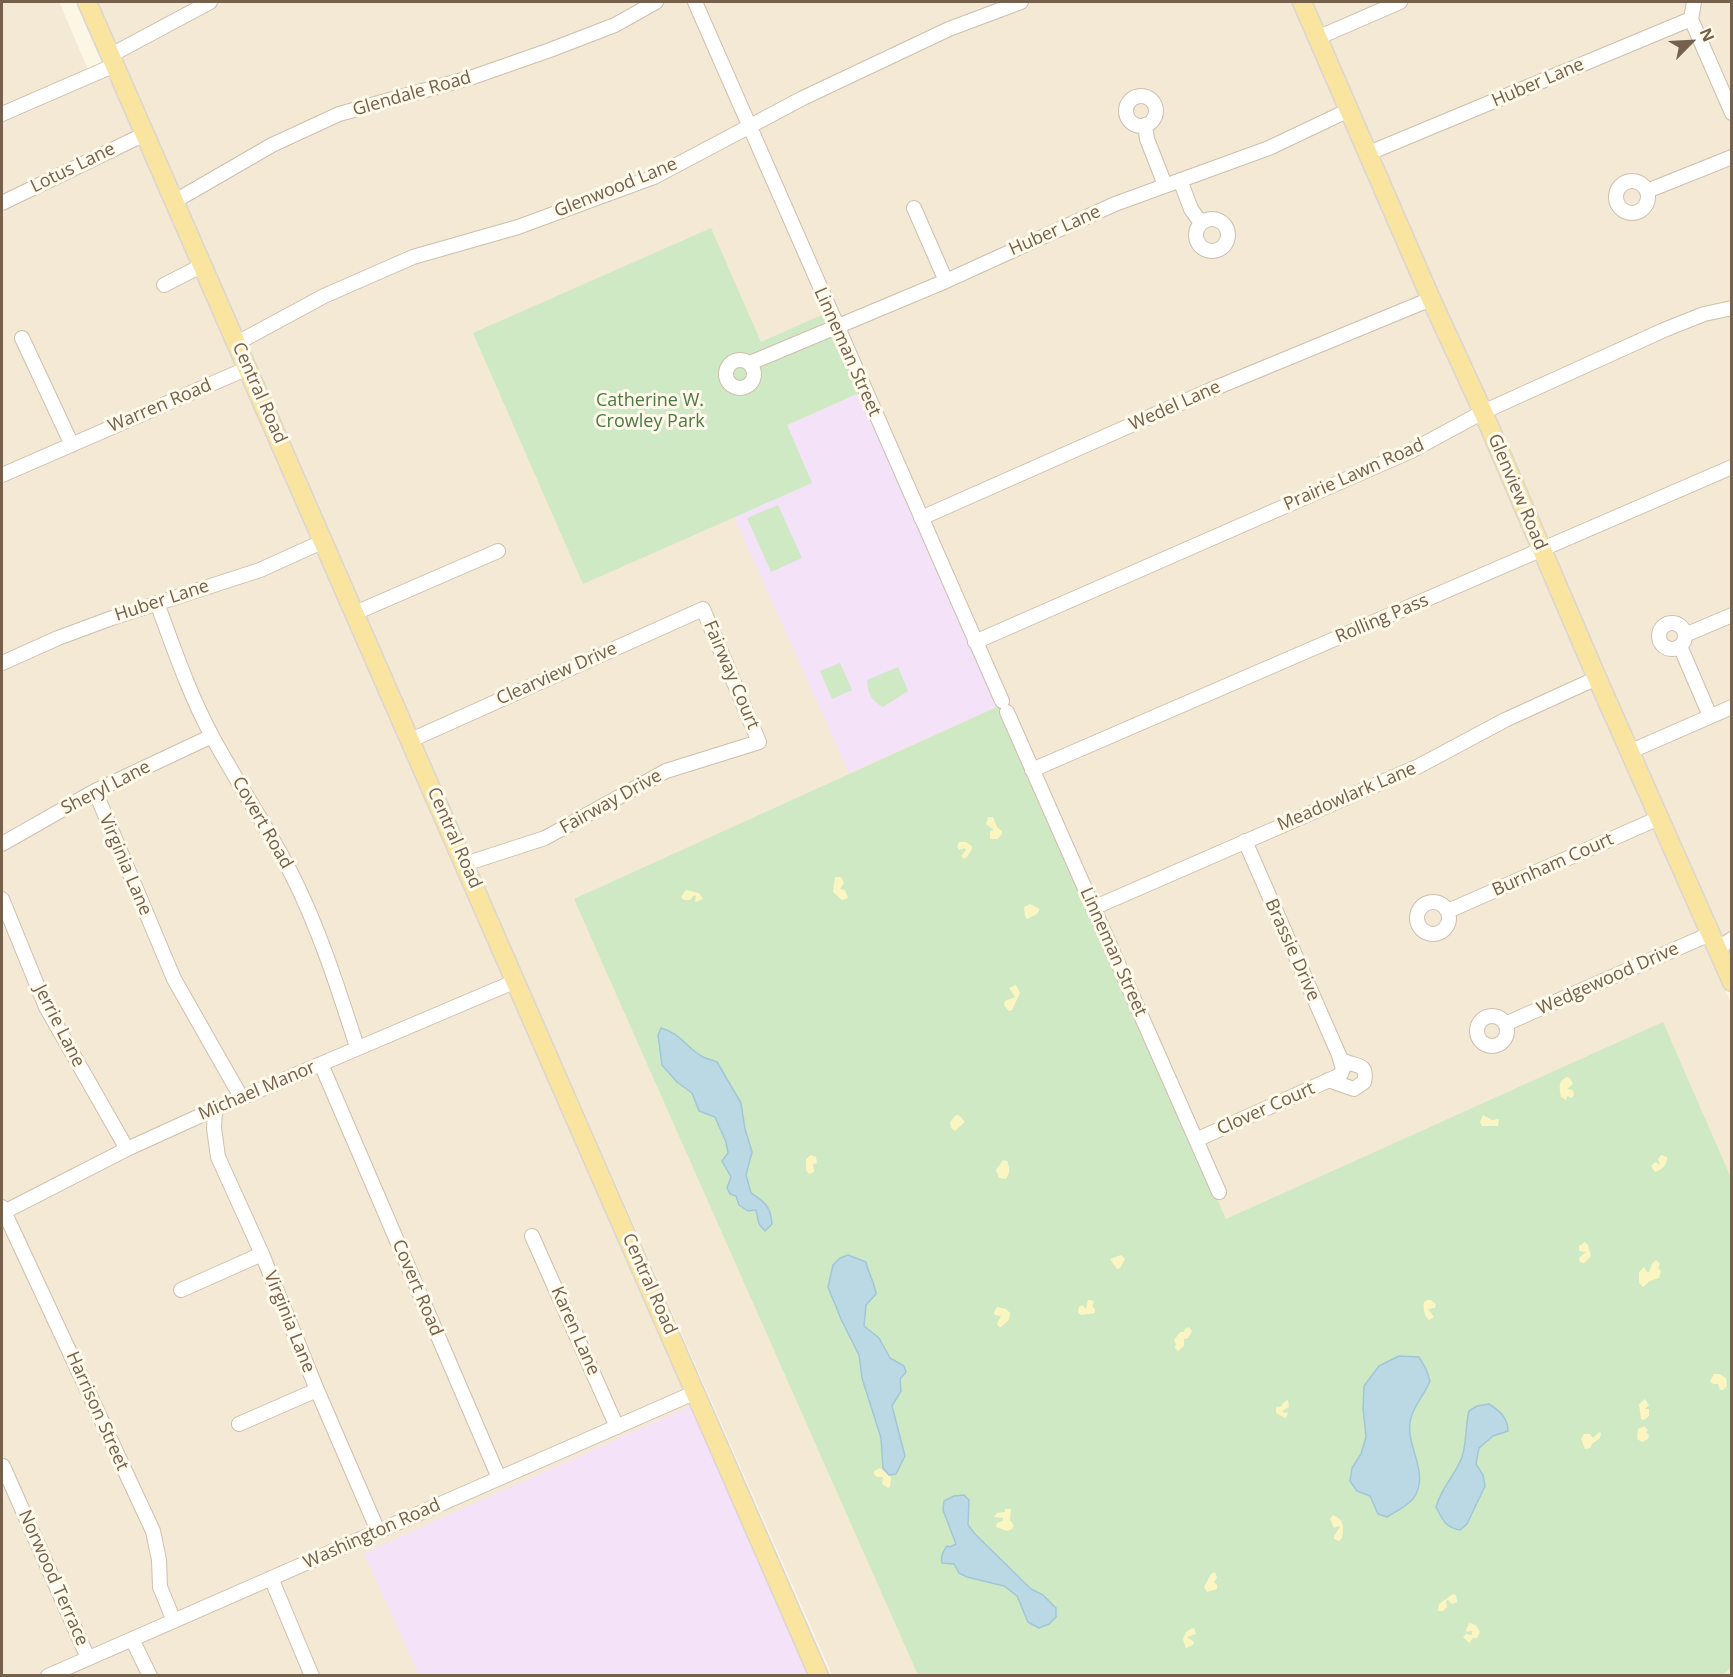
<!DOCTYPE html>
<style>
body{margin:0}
#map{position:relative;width:1733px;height:1677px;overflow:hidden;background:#fcf6e5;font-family:"Open Sans",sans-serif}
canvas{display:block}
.frame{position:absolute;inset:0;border:3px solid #74604b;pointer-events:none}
.north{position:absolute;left:1661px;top:12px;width:60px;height:60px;-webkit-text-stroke:4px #fffaec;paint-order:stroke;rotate:66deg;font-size:16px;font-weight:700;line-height:24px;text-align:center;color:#74604b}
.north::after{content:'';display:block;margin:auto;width:21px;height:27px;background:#74604b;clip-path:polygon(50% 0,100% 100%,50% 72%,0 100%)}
</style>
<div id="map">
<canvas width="1733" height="1677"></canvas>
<div class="frame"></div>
<div class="north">N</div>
</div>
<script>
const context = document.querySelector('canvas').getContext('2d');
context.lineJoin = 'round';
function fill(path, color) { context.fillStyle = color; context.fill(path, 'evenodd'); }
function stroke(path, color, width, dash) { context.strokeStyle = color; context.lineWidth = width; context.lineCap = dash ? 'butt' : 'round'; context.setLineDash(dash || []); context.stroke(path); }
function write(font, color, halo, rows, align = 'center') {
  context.font = font + ' "Open Sans",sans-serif'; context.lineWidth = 6; context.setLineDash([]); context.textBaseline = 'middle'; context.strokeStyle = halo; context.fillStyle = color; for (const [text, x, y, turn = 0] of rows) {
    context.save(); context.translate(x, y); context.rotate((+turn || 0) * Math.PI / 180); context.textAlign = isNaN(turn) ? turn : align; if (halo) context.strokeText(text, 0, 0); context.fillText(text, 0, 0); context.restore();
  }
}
fill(new Path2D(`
 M 2,2 L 59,2 L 93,81 L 112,70 L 690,1406 L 365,1553 L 419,1675 L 2,1675 Z
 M 95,2 L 1296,2 L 1731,1003 L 1731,1675 L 832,1675 Z
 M 1306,2 L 1731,2 L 1731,970 Z`), '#f3e9d4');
fill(new Path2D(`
 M 859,393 L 999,706 L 849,773 L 734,517 L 812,483 L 787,425 Z
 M 690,1406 L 811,1675 L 419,1675 L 364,1553 Z`), '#f3e2f8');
fill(new Path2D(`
 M 711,228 L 761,342 L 824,314 L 859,393 L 787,425 L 812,483 L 583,584 L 473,333 Z
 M 778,505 L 802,558 L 771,572 L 747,518 Z
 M 840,663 L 852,690 L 832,699 L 820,671 Z
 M 898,667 L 908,691 L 883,707 C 871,700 868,694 867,680 Z
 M 999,706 L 1226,1219 L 1663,1022 L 1731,1178 L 1731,1667 L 1722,1676 L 918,1675 L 574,899 Z`), '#cee9c4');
fill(new Path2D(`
 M 988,817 L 993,817 L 997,827 L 1002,831 L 1002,834 L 998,839 L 990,839 L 990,831 L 994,830 L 986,824 Z
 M 959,842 L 966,842 L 972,846 L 972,849 L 967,857 L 964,859 L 961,856 L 966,850 L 965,848 L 959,850 L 957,847 Z
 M 835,877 L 841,877 L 844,883 L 840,889 L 845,890 L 848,898 L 842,900 L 833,892 Z
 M 686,890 L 699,893 L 703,899 L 695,902 L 696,896 L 694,895 L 690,900 L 684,900 L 681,897 Z
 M 1030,904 L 1040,909 L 1037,914 L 1027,919 L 1025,916 L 1024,907 Z
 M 1016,985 L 1020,993 L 1012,1010 L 1009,1011 L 1004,1005 L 1005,1001 L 1015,997 L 1009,988 Z
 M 1567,1077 L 1570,1078 L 1573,1084 L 1567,1089 L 1573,1090 L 1574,1095 L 1572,1098 L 1567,1096 L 1566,1100 L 1561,1097 C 1560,1089 1557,1081 1567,1077 Z
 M 956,1115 L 960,1116 L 965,1122 L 955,1131 L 951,1128 L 950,1122 Z
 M 1483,1115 L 1492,1120 L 1499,1119 L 1498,1126 L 1482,1126 L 1480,1122 Z
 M 811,1155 L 816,1157 L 817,1163 L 813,1164 L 814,1172 L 809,1174 L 806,1170 L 806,1159 Z
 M 1661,1155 L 1667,1157 C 1668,1164 1662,1170 1655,1172 L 1651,1166 L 1655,1162 L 1660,1165 L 1658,1159 Z
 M 1003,1160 L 1007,1161 C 1010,1168 1010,1173 1006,1179 L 999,1178 L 996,1170 Z
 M 1585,1242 L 1588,1245 L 1591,1256 L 1584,1263 L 1580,1262 L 1579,1258 L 1586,1252 L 1579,1251 L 1579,1246 Z
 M 1121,1255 L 1125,1259 L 1120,1268 L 1117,1269 L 1110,1259 Z
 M 1656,1260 L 1660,1264 L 1658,1268 L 1661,1271 L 1659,1278 L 1650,1281 L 1643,1287 L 1639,1283 L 1639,1272 L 1644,1267 L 1647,1272 L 1649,1272 L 1652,1264 Z
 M 1088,1300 L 1091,1300 L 1094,1302 L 1092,1306 L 1095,1309 L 1095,1313 L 1081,1315 L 1078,1312 L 1079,1307 L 1082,1305 L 1086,1309 Z
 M 1427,1300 L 1431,1300 L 1436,1304 L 1435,1308 L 1428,1309 L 1434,1317 L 1429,1320 C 1424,1316 1423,1308 1424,1302 Z
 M 997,1307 L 1006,1309 L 1010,1313 L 1009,1320 L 1001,1327 L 999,1327 L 997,1324 L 1001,1316 L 995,1315 L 994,1312 Z
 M 1189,1327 L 1192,1331 L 1188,1338 L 1184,1339 L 1184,1346 L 1178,1351 L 1175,1348 L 1176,1344 L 1174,1340 L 1180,1332 L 1184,1332 L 1185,1329 Z
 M 1714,1374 L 1719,1374 L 1726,1378 L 1727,1386 L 1723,1390 L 1720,1390 L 1718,1384 L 1713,1384 L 1710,1381 Z
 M 1645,1399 L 1649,1405 L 1645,1409 L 1649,1409 L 1649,1416 L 1644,1420 L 1641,1419 L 1639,1404 Z
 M 1288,1400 L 1289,1407 L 1282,1411 L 1284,1413 L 1288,1412 L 1287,1416 L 1285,1418 L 1276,1413 L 1276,1407 L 1282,1406 L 1283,1403 Z
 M 1644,1426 L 1648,1430 L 1646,1432 L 1649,1435 L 1648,1439 L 1642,1442 L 1637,1439 L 1638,1429 Z
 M 1599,1432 L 1601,1433 L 1600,1438 L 1592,1444 L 1590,1448 L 1585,1449 L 1581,1439 L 1584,1434 L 1590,1434 L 1593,1438 Z
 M 880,1468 L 891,1477 L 890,1487 L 888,1488 L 882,1484 L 883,1477 L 877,1477 L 874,1474 L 874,1471 Z
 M 1005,1509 L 1011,1509 L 1010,1520 L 1014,1526 L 1012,1529 L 1007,1531 L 996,1527 L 997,1523 L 1003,1521 L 1003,1518 L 994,1517 L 997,1513 L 1005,1512 Z
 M 1333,1515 C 1345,1521 1344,1527 1342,1538 L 1339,1541 L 1334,1539 L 1334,1536 L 1340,1527 L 1338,1526 L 1334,1528 L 1330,1519 Z
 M 1215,1572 L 1217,1578 L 1214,1582 L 1217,1585 L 1217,1589 L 1207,1592 L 1204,1587 L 1211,1574 Z
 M 1453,1594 L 1456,1595 L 1457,1602 L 1452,1604 L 1448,1600 L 1446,1601 L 1447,1607 L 1443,1611 L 1438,1611 L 1439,1604 Z
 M 1469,1623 L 1476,1625 L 1480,1632 L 1477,1638 L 1473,1638 L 1469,1643 L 1463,1637 L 1466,1634 L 1472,1635 L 1472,1631 L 1467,1632 L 1466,1630 Z
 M 1194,1628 L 1196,1634 L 1187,1637 L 1194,1642 L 1193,1645 L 1186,1648 L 1183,1640 C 1185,1633 1186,1630 1194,1628 Z`), '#fbf6c1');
const water = new Path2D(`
 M 661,1028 C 682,1034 686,1048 703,1057 C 707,1059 713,1060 717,1062 L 741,1103 L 745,1129 L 752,1152 L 746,1175 L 751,1193 C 765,1202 771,1207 772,1224 L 765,1231 L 759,1224 L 756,1210 L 748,1211 L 739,1205 L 736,1196 L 730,1194 L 727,1188 L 731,1177 L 722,1161 L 728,1153 L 726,1142 L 715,1117 L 699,1111 L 692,1093 L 677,1082 L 662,1065 L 658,1035 Z
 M 848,1255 L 866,1262 C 868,1273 875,1283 876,1294 L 866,1305 L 864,1326 L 879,1338 L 890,1358 L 904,1366 L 906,1372 L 900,1379 L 901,1391 L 892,1406 L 905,1456 L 896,1474 L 889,1475 L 883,1468 L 881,1438 L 862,1378 L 859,1355 L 841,1319 L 828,1287 L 833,1265 L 840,1258 Z
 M 1399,1356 L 1419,1357 L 1426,1369 L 1430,1381 C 1425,1394 1414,1405 1411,1418 C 1403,1444 1432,1473 1413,1499 C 1407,1506 1395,1512 1387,1517 L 1378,1514 L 1370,1496 L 1357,1491 L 1350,1481 L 1352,1468 L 1361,1454 L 1366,1437 L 1363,1408 L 1364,1386 L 1379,1366 Z
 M 1489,1404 C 1500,1411 1508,1418 1508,1431 L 1493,1436 L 1479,1448 L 1476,1464 L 1483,1475 L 1485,1486 L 1467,1524 L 1460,1530 C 1446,1528 1442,1519 1436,1507 C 1442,1486 1455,1476 1462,1457 C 1467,1442 1465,1426 1469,1411 L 1477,1406 Z
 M 964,1495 L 969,1500 L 968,1525 L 975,1534 L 1031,1589 L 1043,1595 L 1056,1608 L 1056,1617 L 1049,1624 L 1039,1628 L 1028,1622 L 1017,1596 L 1004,1586 L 967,1577 L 959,1573 L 954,1564 L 942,1563 C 940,1556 943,1551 947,1546 L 950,1547 L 956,1544 L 943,1510 L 944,1501 L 954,1496 Z`);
fill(water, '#bad9e5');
stroke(water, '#a1c7d7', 1.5);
const minor = new Path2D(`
 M 695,2 L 1002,701
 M 1691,19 L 1732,113
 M 1317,38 L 1400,2
 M 111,55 L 210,2
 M1126 111a15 15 0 1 1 30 0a15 15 0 1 1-30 0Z
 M 2,114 L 115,65
 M 1145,125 L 1147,139 L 1165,185
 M 1369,153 L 1691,19 L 1694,2
 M 1180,180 L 1191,209 L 1201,223
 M1616 197a16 16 0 1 1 32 0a16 16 0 1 1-32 0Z
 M 1647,191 L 1732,157
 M 175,201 L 272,145 L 339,114 L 473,77 L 550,50 L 615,25 L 656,2
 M 2,203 L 145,134
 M 914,208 L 946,281
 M1196 235a16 16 0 1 1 32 0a16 16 0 1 1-32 0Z
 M 164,285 L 203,265
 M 22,338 L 72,445
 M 237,343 L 324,296 L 413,257 L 518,227 L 654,177 L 803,98 L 949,29 L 1021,2
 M726 374a14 14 0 1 1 28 0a14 14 0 1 1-28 0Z
 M 750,363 L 946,281 L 1115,204 L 1269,148 L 1349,110
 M 2,475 L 248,368
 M 921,518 L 1208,391 L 1431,299
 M 157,603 C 174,649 190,696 213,738 C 238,784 267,827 291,873 C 319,928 338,988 357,1047
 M 355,613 L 498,551
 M1659 636a13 13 0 1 1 26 0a13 13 0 1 1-26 0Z
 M 1685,635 L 1732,615
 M 975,642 L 1411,451 L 1483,412 L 1664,330 L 1704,314 L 1732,308
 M 1680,646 L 1710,716
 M 2,663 L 58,638 L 112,618 L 260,570 L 324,541
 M 1007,712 L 1219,1192
 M 411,740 L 703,609 L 759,742 L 666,771 L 545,838 L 465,864
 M 1629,752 L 1732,707
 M 1032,770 L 1732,467
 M 95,791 L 174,979 L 241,1097
 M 2,844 L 95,791 L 212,736
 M 2,899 L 46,1007 L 127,1149
 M1417 918a16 16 0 1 1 32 0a16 16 0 1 1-32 0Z
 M 1093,908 L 1419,766 L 1505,720 L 1597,678
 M 1448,911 L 1659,818
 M 1717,949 L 1732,939
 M1477 1031a15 15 0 1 1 30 0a15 15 0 1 1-30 0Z
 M 1505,1024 L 1710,934
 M 321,1064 L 499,1478
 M 1328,1080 L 1354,1089 L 1364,1082 C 1369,1060 1352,1068 1341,1059
 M 215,1109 L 214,1128 L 218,1157 L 262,1254 L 317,1390 L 378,1531
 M 1196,1140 L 1336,1077 L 1341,1074 L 1343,1069 L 1339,1055 L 1245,841
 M 2,1207 L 153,1531 L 159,1560 L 160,1587 L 174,1621
 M 2,1213 L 127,1149 L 215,1109 L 516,981
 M 532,1236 L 617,1427
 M 181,1290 L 262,1254
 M 239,1424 L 317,1390
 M 3,1466 L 88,1658
 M 271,1578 L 312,1676
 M 132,1639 L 150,1676
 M 48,1676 L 696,1392`);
const major = new Path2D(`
 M 87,2 L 819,1676
 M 1302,2 L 1431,299 L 1483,412 L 1597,678 L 1732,982`);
stroke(minor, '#cdbfac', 16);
stroke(major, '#dbd6d0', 21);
stroke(minor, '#fff', 14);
stroke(major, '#f9e59f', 18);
write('18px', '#74604b', '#fffaec', [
 ["Huber Lane",1538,83,-23],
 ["Glendale Road",412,94,-16],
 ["Lotus Lane",73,168,-26],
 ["Glenwood Lane",616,188,-22],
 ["Huber Lane",1055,231,-24],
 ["Linneman Street",847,352,66],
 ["Central Road",259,393,66],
 ["Warren Road",160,406,-23],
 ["Wedel Lane",1175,406,-24],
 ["Prairie Lawn Road",1354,475,-24],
 ["Glenview Road",1517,492,67],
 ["Huber Lane",162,601,-18],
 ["Rolling Pass",1382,619,-23],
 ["Clearview Drive",557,674,-24],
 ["Fairway Court",731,675,67],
 ["Sheryl Lane",106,788,-27],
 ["Meadowlark Lane",1347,797,-23],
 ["Fairway Drive",611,802,-29],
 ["Covert Road",262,823,60],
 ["Central Road",454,838,66],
 ["Virginia Lane",125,865,67],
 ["Burnham Court",1553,865,-24],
 ["Brassie Drive",1292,950,66],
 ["Linneman Street",1113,952,66],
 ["Wedgewood Drive",1608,979,-24],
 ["Jerrie Lane",59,1026,63],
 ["Michael Manor",257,1091,-23],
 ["Clover Court",1266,1109,-24],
 ["Central Road",649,1284,66],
 ["Covert Road",417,1288,67],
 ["Virginia Lane",289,1322,68],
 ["Karen Lane",575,1331,66],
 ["Harrison Street",97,1411,66],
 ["Washington Road",372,1534,-24],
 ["Norwood Terrace",53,1578,66]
]);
write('18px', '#4c7a42', '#fffaec', [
 ["Catherine W.",650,401],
 ["Crowley Park",650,422]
]);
</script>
